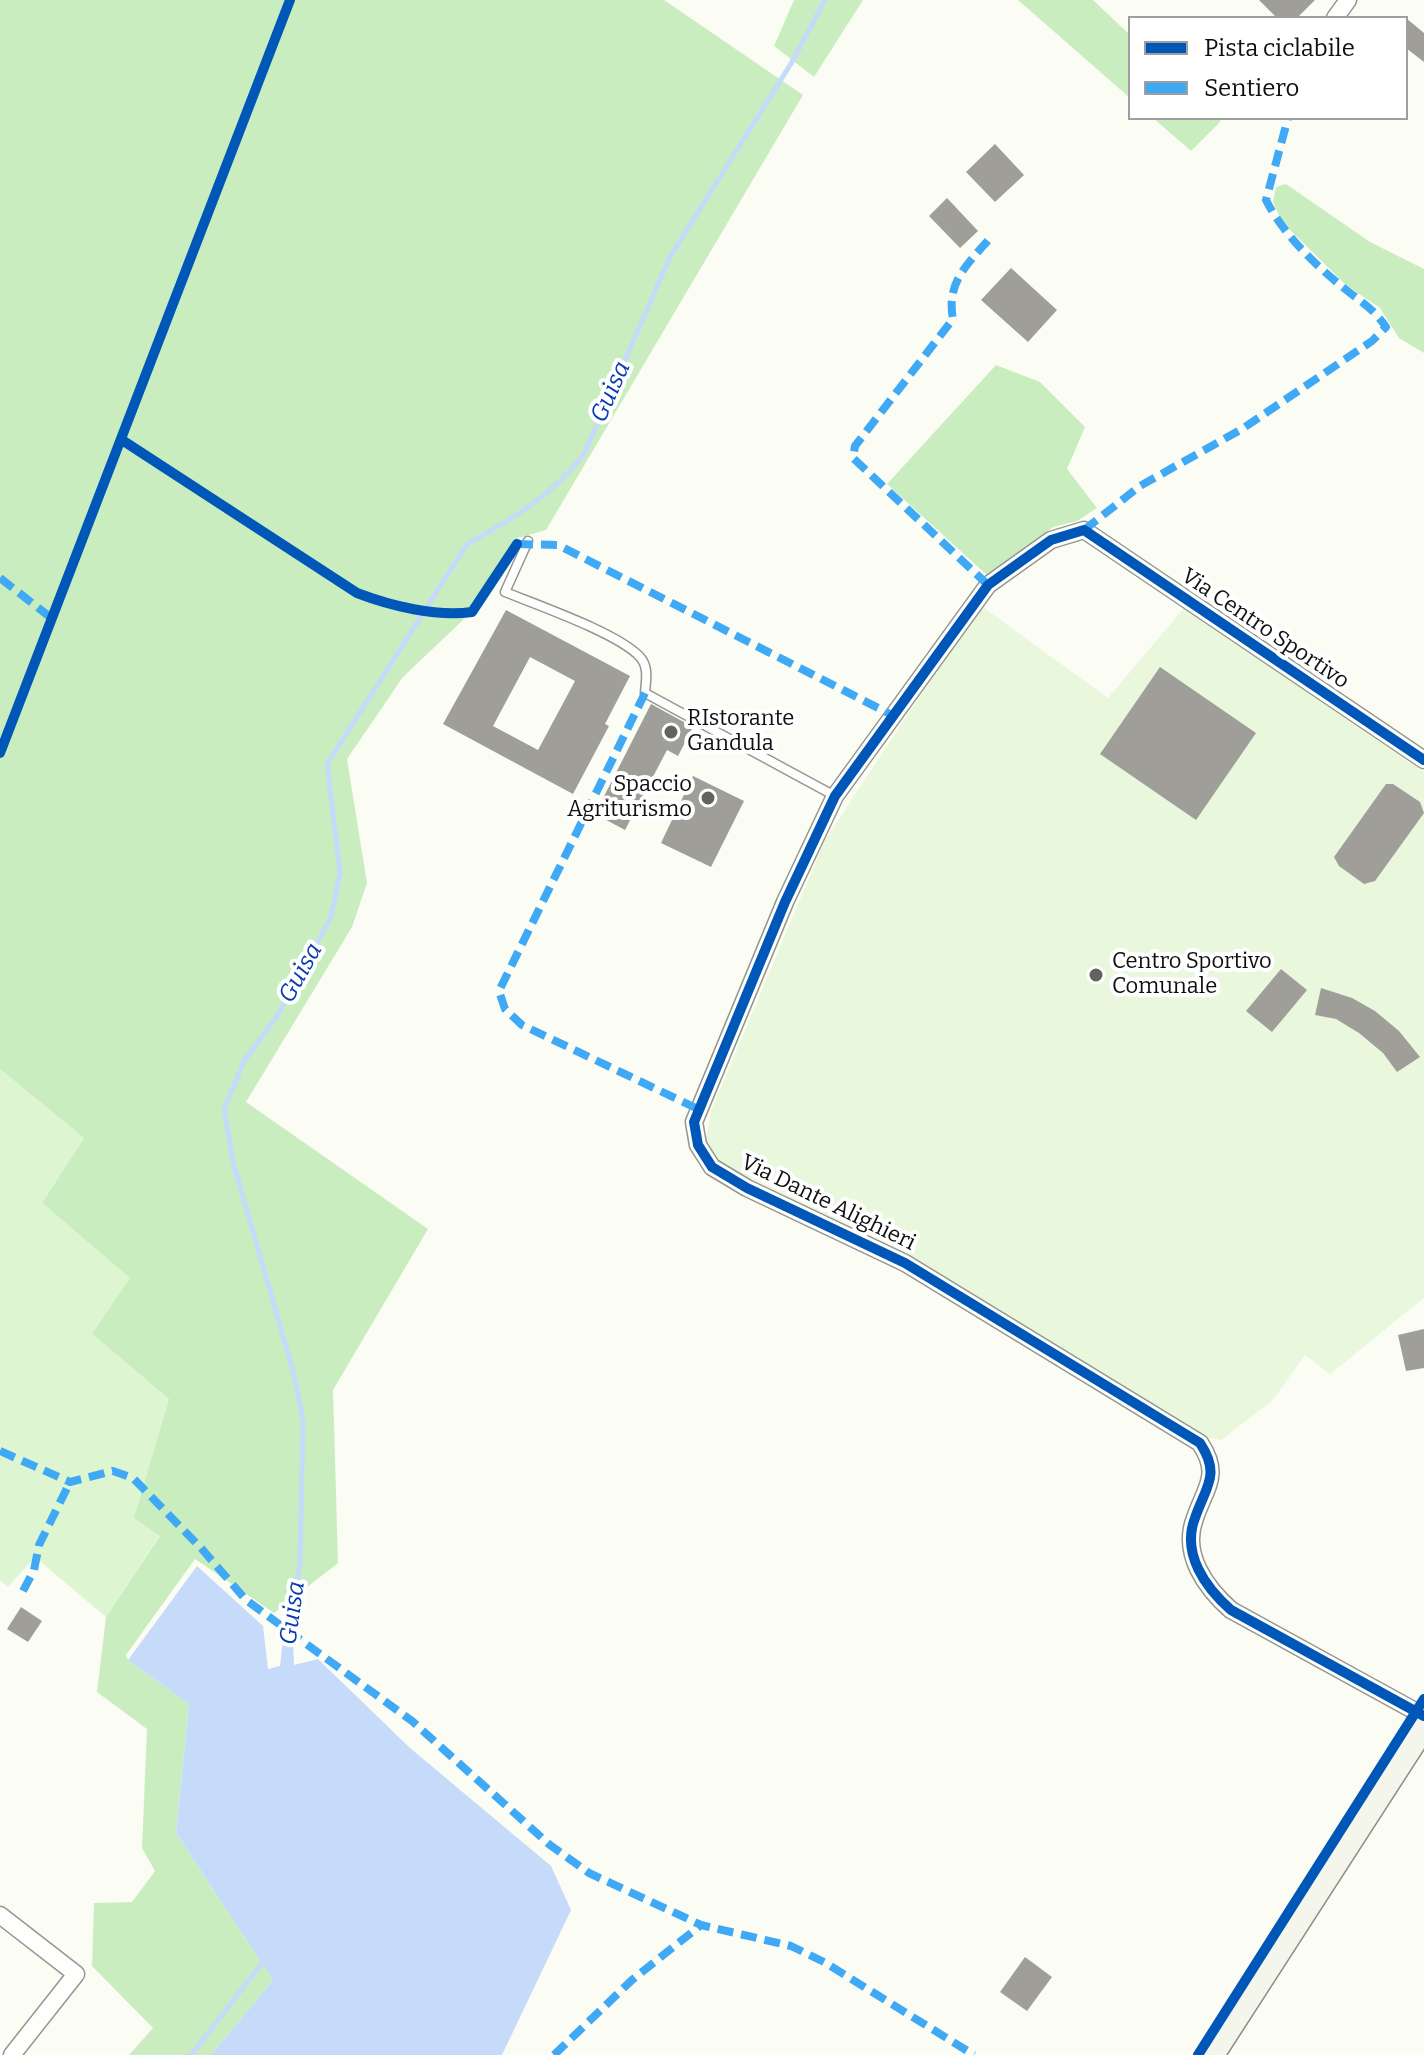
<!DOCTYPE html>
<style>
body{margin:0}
#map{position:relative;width:1424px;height:2055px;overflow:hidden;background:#fbfcf4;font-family:Bitter,serif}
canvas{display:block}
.legend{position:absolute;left:1128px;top:16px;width:280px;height:104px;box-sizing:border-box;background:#fff;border:2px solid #9f9f9f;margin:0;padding:10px 14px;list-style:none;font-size:24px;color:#0f0f0f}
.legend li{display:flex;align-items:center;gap:16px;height:40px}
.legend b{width:40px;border:2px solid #9f9f9f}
</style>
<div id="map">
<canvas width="1424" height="2055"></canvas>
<ul class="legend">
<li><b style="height:10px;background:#0057b8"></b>Pista ciclabile</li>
<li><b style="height:10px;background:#3fa9f5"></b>Sentiero</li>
</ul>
</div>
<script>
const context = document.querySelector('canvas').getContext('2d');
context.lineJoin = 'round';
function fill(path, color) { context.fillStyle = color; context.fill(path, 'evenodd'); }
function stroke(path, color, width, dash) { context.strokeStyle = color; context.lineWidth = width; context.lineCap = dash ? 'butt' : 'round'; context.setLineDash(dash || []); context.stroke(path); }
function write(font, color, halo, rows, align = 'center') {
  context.font = font + ' Bitter,serif'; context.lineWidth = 8; context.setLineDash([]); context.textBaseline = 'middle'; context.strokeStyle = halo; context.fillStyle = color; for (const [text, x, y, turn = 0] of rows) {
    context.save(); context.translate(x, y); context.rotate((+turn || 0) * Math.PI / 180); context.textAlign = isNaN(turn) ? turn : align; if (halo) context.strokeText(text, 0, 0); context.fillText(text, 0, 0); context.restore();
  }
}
fill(new Path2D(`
 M 0,1069 L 84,1138 L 42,1203 L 131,1278 L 92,1334 L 169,1399 L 135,1517 L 160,1535 L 106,1617 L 35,1557 L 8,1587 L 0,1580 Z`), '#ddf5d1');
fill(new Path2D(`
 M 0,0 L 664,0 L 803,95 L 546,530 L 518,538 L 462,621 L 403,677 L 347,759 L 367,883 L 352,927 L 246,1102 L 428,1229 L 333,1390 L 338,1563 L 274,1613 L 195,1559 L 126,1655 L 128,1660 L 189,1704 L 176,1833 L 273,1980 L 211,2055 L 129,2055 L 153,2028 L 92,1966 L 94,1903 L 132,1902 L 155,1871 L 142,1848 L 147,1729 L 97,1692 L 106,1617 L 160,1536 L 134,1518 L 169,1399 L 92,1334 L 130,1278 L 42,1203 L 84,1138 L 0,1069 Z
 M 794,0 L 863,0 L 814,77 L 774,46 Z
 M 1018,0 L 1093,0 L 1130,35 L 1130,98 Z
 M 1153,118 L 1217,118 L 1221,121 L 1191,151 Z
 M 1286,184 L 1370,242 L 1424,269 L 1424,353 L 1399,338 L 1380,308 L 1346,285 L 1282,222 L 1273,202 L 1276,187 Z
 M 996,365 L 1040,382 L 1085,427 L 1067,469 L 1097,508 L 1077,521 L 1053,527 L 988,576 L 887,484 Z`), '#caedbf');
fill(new Path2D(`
 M 980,605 L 1108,698 L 1184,608 L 1424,772 L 1424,1298 L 1330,1374 L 1305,1355 L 1272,1401 L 1221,1440 L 1206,1438 L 906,1253 L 721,1164 L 706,1140 L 711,1111 L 825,840 Z`), '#e9f8dc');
fill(new Path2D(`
 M 197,1566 L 263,1626 L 268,1669 L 280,1666 L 283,1640 L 293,1641 L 294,1665 L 318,1659 L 410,1748 L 551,1866 L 571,1910 L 502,2055 L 211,2055 L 273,1980 L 176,1833 L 189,1704 L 128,1660 Z`), '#c6dafa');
stroke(new Path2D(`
 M 287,1647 L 300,1564 L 303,1419 L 293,1371 L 233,1162 L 224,1109 L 244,1061 L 277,1016 L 331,917 L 340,872 L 327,764 L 467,544 C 511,520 554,494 584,454 L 670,257 L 792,62 L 825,0
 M 191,2055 L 266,1958`), '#c6dafa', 5);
fill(new Path2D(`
 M 1259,0 L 1315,0 L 1297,18 L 1277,18 Z
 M 1406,18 L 1424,33 L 1424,62 L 1406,48 Z
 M 995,144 L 1024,175 L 995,202 L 966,172 Z
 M 947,198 L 978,231 L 960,248 L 929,216 Z
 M 1011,268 L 1057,310 L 1028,342 L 981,300 Z
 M 506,610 L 630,676 L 605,724 L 609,726 L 573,794 L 443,724 ZM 530,657 L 575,681 L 538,750 L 493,726 Z
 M 1160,667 L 1256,733 L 1196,820 L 1100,754 Z
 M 651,704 L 693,727 L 678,756 L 667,750 L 625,830 L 595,814 Z
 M 693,776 L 744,801 L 711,867 L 661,843 Z
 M 1386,784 L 1393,784 L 1420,802 L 1424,813 L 1375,881 L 1364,884 L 1339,866 L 1334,857 Z
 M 1281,969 L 1307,990 L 1272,1032 L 1246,1011 Z
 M 1321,988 L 1352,998 L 1375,1011 L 1399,1031 L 1420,1057 L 1397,1072 L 1383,1053 L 1359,1033 L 1336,1019 L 1315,1015 Z
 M 1424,1329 L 1424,1368 L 1406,1371 L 1398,1335 Z
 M 21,1607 L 42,1621 L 28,1642 L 7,1629 Z
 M 1025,1957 L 1052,1977 L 1027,2011 L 1000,1992 Z`), '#9f9e99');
const lane = new Path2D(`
 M 528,541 L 505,592 C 537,605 618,633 640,657 C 649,667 646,680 645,693 L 835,796`);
const street = new Path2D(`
 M 1335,18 L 1348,0
 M 1424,760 L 1084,530 L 1051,540 L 988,585 L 835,796 L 785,902 L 694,1122 L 698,1145 L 712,1167 L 747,1188 L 905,1263 L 1200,1443 C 1221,1475 1206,1486 1195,1518 C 1181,1554 1206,1588 1231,1610 L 1424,1716
 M 0,1915 L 76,1974 L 12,2055`);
const secondary = new Path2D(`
 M 1213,2055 L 1424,1728`);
stroke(lane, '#959692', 11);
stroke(street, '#959692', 19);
stroke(secondary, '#8c8c89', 25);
stroke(new Path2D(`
 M 0,753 L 290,0`), '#b9b9b8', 3, [8, 4]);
stroke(lane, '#fefffd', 8);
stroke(street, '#fefffd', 16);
stroke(secondary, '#f4f5eb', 22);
stroke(new Path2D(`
 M 1084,530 L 1140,486 L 1242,429 L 1372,341 L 1386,327 C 1374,309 1361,302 1345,289 C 1315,265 1283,234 1266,200 L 1288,118
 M 517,544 L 558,545 L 894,716
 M 0,578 L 50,617
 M 988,585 L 853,458 L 855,446 L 953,319 C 946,282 967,265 990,238
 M 645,693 L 499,991 L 505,1009 L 522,1025 L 698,1109
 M 0,1451 L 70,1482 L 113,1471 L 133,1478 L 201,1548 L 246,1600 L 412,1721 L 550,1845 L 589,1873 L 701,1925 L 791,1946 L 824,1962 L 974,2055
 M 23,1591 L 34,1570 L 39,1545 L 70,1482
 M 554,2055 L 632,1980 L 701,1925`), '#3fa9f5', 8, [16, 8]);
stroke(new Path2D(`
 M 122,440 L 357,593 C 391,606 436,617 472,612 L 517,544
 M 0,753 L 290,0
 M 1424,760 L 1084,530 L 1051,540 L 988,585 L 835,796 L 785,902 L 694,1122 L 698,1145 L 712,1167 L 747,1188 L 905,1263 L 1200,1443 C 1221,1475 1206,1486 1195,1518 C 1181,1554 1206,1588 1231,1610 L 1424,1716
 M 1198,2055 L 1424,1699`), '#0057b8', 10);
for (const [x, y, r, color] of [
 [671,732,8,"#62625f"],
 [708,798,8,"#62625f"],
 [1096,975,8,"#62625f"]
]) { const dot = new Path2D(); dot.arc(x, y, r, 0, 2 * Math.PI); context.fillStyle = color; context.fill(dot); stroke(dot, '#fff', 3); }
write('22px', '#0f0f0f', '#fff', [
 ["Via Centro Sportivo",1265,629,34],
 ["Via Dante Alighieri",828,1203,26]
]);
write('22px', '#0f0f0f', '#fff', [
 ["RIstorante",687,719],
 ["Gandula",687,744],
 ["Spaccio",692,785,"right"],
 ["Agriturismo",692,810,"right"],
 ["Centro Sportivo",1112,962],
 ["Comunale",1112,987]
], 'left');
write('italic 24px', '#093bb0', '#fff', [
 ["Guisa",611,392,-66],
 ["Guisa",301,973,-61],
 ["Guisa",293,1613,-82]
]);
</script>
